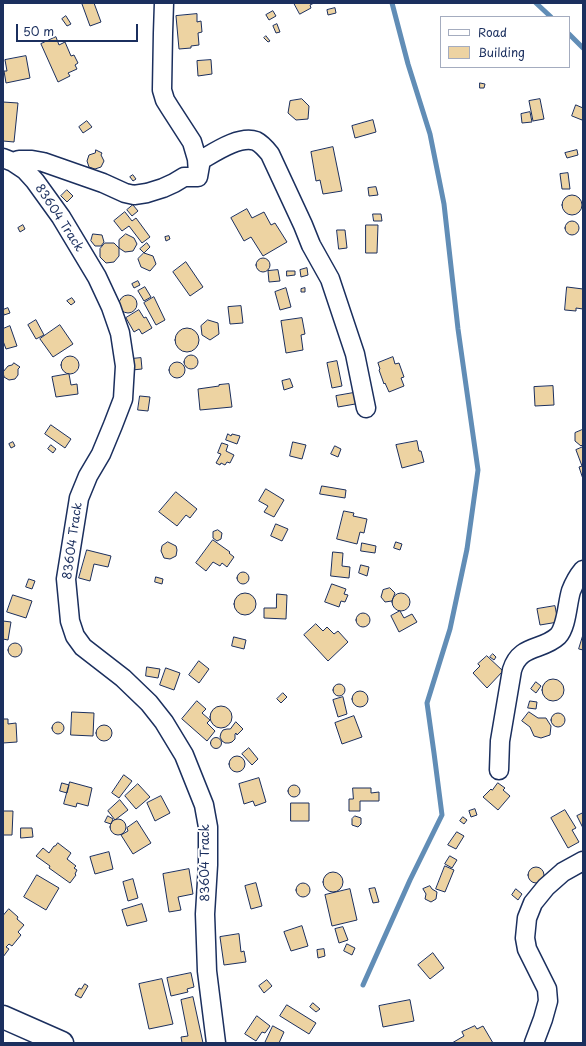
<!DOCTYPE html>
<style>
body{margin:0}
#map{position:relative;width:586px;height:1046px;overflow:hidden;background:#fff;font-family:"Playpen Sans",sans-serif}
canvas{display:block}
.frame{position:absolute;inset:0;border:4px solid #1b2f5e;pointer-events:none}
.legend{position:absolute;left:440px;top:16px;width:130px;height:52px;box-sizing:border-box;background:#fff;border:1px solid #a4acbf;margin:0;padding:5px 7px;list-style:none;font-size:12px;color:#1b2f5e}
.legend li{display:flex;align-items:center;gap:8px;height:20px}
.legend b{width:20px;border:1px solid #a4acbf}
.scale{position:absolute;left:16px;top:24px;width:122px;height:18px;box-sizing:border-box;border:2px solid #1b2f5e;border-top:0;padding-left:5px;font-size:12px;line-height:14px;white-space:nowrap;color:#1b2f5e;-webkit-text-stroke:3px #fff;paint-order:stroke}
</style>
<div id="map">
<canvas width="586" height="1046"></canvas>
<div class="frame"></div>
<ul class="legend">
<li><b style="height:5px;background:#fff"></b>Road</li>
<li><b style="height:11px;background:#edd3a2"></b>Building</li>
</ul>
<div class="scale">50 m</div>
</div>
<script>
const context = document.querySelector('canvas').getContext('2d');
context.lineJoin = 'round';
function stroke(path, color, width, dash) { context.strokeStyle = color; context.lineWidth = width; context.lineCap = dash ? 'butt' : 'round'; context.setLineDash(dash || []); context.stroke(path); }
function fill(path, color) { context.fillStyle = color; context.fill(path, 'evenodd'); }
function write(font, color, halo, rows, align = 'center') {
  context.font = font + ' "Playpen Sans",sans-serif'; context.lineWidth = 4; context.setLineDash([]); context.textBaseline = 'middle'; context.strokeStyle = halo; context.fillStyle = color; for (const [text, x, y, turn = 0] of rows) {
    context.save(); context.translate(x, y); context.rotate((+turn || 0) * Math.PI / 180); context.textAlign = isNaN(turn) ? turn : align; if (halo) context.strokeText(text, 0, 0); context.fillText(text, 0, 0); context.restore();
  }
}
stroke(new Path2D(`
 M 536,3 L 551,17
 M 569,34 L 583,48
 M 363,985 L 410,880 L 442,815 L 434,753 L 427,703 L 450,629 L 467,549 L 478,470 L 458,329 L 444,204 L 430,134 L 408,64 L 392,3`), '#618db6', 5);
const building = new Path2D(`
 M 85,3 L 94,3 L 101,22 L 90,26 L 82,4 Z
 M 294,3 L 314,3 L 310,5 L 311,8 L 300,14 Z
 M 335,8 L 336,13 L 328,15 L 327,10 Z
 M 273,11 L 276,16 L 269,20 L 266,15 Z
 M 197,14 L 197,22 L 201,21 L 202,32 L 198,33 L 199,45 L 191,46 L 191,48 L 179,49 L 176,16 Z
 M 66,16 L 71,24 L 67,26 L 62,19 Z
 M 277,24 L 280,32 L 276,33 L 273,26 Z
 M 266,36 L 270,41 L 268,42 L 264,38 Z
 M 56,37 L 59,45 L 65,42 L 71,56 L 74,55 L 78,63 L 75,65 L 77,69 L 68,73 L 70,76 L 58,82 L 41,44 Z
 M 26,56 L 30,78 L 6,83 L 4,71 L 7,71 L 5,60 Z
 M 211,60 L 212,74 L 198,76 L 197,61 Z
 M 480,83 L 485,84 L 484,88 L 480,88 Z
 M 302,99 L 309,106 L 308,119 L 296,120 L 288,113 L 290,101 Z
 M 540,99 L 544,119 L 533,121 L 529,101 Z
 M 3,102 L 18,103 L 14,142 L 3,141 Z
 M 576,105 L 583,108 L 583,117 L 582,120 L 572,116 Z
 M 530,112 L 532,122 L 522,123 L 521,114 Z
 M 373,120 L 376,132 L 355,138 L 352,126 Z
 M 87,121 L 92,127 L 83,133 L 79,127 Z
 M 333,147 L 342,191 L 323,194 L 320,180 L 316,181 L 311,152 Z
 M 96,150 L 102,153 L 101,155 L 104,161 L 101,167 L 95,169 L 89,167 L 87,161 L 89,155 L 95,153 Z
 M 577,150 L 578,155 L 567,158 L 565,153 Z
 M 568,173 L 570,189 L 562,189 L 560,174 Z
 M 133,175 L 136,179 L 133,181 L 130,177 Z
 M 376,187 L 378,195 L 369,196 L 368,188 Z
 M 67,190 L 73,196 L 67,202 L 61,196 Z
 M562 205a10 10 0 1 1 20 0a10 10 0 1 1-20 0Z
 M 133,205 L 138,211 L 132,216 L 127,210 Z
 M 247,209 L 252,218 L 264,212 L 271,225 L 275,223 L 287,242 L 263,256 L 251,237 L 244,241 L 231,218 Z
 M 125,212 L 132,221 L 136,218 L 150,237 L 142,243 L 129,226 L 122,231 L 114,221 Z
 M 373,214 L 381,214 L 382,221 L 374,221 Z
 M565 228a7 7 0 1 1 14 0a7 7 0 1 1-14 0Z
 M 23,225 L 25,229 L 20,232 L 18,228 Z
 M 366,225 L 378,225 L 377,253 L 366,253 Z
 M 337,230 L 345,230 L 347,248 L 339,249 Z
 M 93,234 L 102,235 L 104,242 L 101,246 L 95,246 L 91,241 Z
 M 126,234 L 134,238 L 137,244 L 133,251 L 125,252 L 119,248 L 119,240 Z
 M 169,236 L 170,239 L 166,241 L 165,237 Z
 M 105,243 L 114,243 L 119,248 L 119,256 L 114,262 L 106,263 L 100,257 L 100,249 Z
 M 147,243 L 150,247 L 144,253 L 140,249 Z
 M 144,253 L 153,256 L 156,264 L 150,271 L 141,267 L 138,259 Z
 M256 265a7 7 0 1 1 14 0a7 7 0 1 1-14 0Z
 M 186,262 L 203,287 L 190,296 L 173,272 Z
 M 307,268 L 308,275 L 301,277 L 300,270 Z
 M 278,270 L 280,281 L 269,282 L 268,271 Z
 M 287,271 L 295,271 L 295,275 L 287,276 Z
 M 138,281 L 140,285 L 134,288 L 132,284 Z
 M 145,287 L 151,297 L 144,301 L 138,291 Z
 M 567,287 L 583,289 L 583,309 L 576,308 L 576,311 L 565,310 Z
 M 286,288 L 291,307 L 280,310 L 275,292 Z
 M 305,288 L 305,292 L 301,292 L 301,289 Z
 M119 304a9 9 0 1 1 18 0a9 9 0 1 1-18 0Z
 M 154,297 L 165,320 L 156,325 L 144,303 Z
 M 72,298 L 75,302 L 71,305 L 67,301 Z
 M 241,306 L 243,323 L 230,324 L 228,307 Z
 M 8,308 L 10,313 L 4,315 L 3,310 Z
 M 139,310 L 144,318 L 146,317 L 152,328 L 142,334 L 139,329 L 134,332 L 126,318 Z
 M 302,318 L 305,334 L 301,335 L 303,350 L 286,353 L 281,321 Z
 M 36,320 L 44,335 L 36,339 L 28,325 Z
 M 208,320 L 218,323 L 219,334 L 210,340 L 202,335 L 201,326 Z
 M 60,325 L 73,344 L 53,357 L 40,339 Z
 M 10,326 L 17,346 L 6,349 L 3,341 L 3,329 Z
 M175 340a12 12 0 1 1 24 0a12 12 0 1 1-24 0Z
 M184 362a7 7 0 1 1 14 0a7 7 0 1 1-14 0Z
 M61 365a9 9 0 1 1 18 0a9 9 0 1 1-18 0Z
 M 393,357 L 395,364 L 399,363 L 404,377 L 401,378 L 404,386 L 389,392 L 385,383 L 384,384 L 379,370 L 380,369 L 378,363 Z
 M 141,358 L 142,369 L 132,370 L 131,359 Z
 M 337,361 L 342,386 L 332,388 L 327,363 Z
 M169 370a8 8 0 1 1 16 0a8 8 0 1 1-16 0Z
 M 14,363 L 20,367 L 18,369 L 18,375 L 15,379 L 9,380 L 4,377 L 3,372 L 8,366 L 12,365 Z
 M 69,374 L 71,385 L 77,384 L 78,394 L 56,397 L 52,377 Z
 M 290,379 L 293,387 L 284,390 L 282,381 Z
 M 229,384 L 232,407 L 200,410 L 198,389 L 219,386 L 219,385 Z
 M 553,386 L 554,405 L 535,406 L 534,387 Z
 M 359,392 L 361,403 L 338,407 L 336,396 Z
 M 140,396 L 150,397 L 148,411 L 138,410 Z
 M 51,425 L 71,439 L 65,448 L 45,434 Z
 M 582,430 L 583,431 L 583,444 L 581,446 L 575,441 L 575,433 Z
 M 228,434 L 231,436 L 232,434 L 240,436 L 237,444 L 226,440 Z
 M 417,441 L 419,451 L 421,451 L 424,462 L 402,468 L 396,445 Z
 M 13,442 L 15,446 L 11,448 L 9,444 Z
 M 293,442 L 306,445 L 302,459 L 290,456 Z
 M 222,443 L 228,445 L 226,451 L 234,455 L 230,463 L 227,462 L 225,465 L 221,463 L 220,465 L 216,463 L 221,454 L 218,453 Z
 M 51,445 L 56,449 L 53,453 L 48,449 Z
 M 335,446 L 341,449 L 338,457 L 331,454 Z
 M 583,447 L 583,479 L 579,467 L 582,466 L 576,450 Z
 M 322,486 L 346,490 L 345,498 L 320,494 Z
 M 266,489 L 284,500 L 274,517 L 264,512 L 268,506 L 259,501 Z
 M 176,492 L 197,509 L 190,518 L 186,515 L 177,526 L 159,512 Z
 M 344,511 L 354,513 L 353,516 L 367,519 L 364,533 L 360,532 L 357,544 L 337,539 Z
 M 276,524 L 288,529 L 282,541 L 271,536 Z
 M 218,530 L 222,533 L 221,539 L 217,541 L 213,538 L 213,532 Z
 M 213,540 L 230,552 L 229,553 L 234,557 L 227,567 L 222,563 L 220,566 L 213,562 L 206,571 L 196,563 Z
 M 168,542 L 176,546 L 177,550 L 176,556 L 170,559 L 164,558 L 161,551 L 162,546 Z
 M 396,542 L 402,544 L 400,550 L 394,548 Z
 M 362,543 L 376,546 L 375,553 L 361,551 Z
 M 87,550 L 111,556 L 108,567 L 94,564 L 90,581 L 79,578 Z
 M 333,552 L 343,553 L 342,566 L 350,567 L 349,578 L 331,576 Z
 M 361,565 L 369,567 L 367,576 L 359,573 Z
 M237 578a6 6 0 1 1 12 0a6 6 0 1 1-12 0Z
 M 156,577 L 163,579 L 162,584 L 155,582 Z
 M 29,579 L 35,581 L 32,589 L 26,587 Z
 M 332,584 L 346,589 L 344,594 L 348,595 L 345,602 L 341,601 L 339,607 L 325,602 Z
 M 390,588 L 395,593 L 392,601 L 385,602 L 381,597 L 383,590 Z
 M392 602a9 9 0 1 1 18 0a9 9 0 1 1-18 0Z
 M234 604a11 11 0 1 1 22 0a11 11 0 1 1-22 0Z
 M 277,594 L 287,595 L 286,619 L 264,618 L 264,608 L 276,608 Z
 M 13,595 L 32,601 L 26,618 L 7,612 Z
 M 555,606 L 558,622 L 540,625 L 537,609 Z
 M 400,611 L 404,618 L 412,614 L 417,622 L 399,632 L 391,616 Z
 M356 620a7 7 0 1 1 14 0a7 7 0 1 1-14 0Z
 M 3,621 L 11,622 L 8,640 L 3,639 Z
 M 316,624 L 323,631 L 327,627 L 334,634 L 338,631 L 348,642 L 328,661 L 304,635 Z
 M 583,635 L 583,650 L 579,649 Z
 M 234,637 L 246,640 L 244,649 L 232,646 Z
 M8 650a7 7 0 1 1 14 0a7 7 0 1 1-14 0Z
 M 493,654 L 496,657 L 494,660 L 490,657 Z
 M 487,656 L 503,671 L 487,688 L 473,673 L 480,666 L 478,664 Z
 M 199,661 L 209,669 L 199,683 L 189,675 Z
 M 147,667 L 160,669 L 158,678 L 146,676 Z
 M 166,668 L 180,673 L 174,690 L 160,685 Z
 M542 690a11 11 0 1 1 22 0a11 11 0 1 1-22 0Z
 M 536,682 L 541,686 L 536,693 L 531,689 Z
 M333 690a6 6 0 1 1 12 0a6 6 0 1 1-12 0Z
 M352 699a8 8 0 1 1 16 0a8 8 0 1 1-16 0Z
 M 283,693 L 287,697 L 281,703 L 277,699 Z
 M 343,697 L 347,714 L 338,717 L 333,700 Z
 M 197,701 L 206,709 L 202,713 L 210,720 L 207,723 L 215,731 L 207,741 L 182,719 Z
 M 530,701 L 537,702 L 536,709 L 528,708 Z
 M210 717a11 11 0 1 1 22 0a11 11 0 1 1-22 0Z
 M 72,712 L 94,713 L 93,736 L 71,735 Z
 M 529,712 L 538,718 L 546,718 L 551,726 L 550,735 L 541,738 L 534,736 L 530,727 L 522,721 Z
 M551 720a7 7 0 1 1 14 0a7 7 0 1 1-14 0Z
 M 354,716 L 362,737 L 342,744 L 335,723 Z
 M 3,719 L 8,719 L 8,724 L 16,723 L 17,742 L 3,743 Z
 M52 728a6 6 0 1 1 12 0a6 6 0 1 1-12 0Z
 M 236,722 L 243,729 L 237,735 L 236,733 L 235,734 L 235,739 L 232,742 L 229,743 L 225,743 L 222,741 L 220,737 L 221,733 L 223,730 L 227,729 L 230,729 Z
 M96 733a8 8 0 1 1 16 0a8 8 0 1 1-16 0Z
 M210.5 743a5.5 5.5 0 1 1 11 0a5.5 5.5 0 1 1-11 0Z
 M 249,748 L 258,759 L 252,765 L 242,754 Z
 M229 764a8 8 0 1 1 16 0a8 8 0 1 1-16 0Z
 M 124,775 L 132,781 L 119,798 L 112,793 Z
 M 259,778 L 266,802 L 255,806 L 253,801 L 244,804 L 239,784 Z
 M 70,782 L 92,788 L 88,806 L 77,803 L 76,807 L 64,804 Z
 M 62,783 L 69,785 L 67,793 L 60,791 Z
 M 498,783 L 505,788 L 503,790 L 510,796 L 498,810 L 483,797 L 491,789 L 492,790 Z
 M 138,784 L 150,797 L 136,809 L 125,796 Z
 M288 791a6 6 0 1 1 12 0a6 6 0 1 1-12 0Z
 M 353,788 L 371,788 L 371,793 L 379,792 L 379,801 L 360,801 L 360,811 L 349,811 L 349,799 L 353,799 Z
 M 161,796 L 170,813 L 155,821 L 147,803 Z
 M 120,800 L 128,810 L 115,820 L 108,811 Z
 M 291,803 L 309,803 L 309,821 L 291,821 Z
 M 475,809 L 477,815 L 471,817 L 469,811 Z
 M 565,810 L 576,828 L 572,830 L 579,842 L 568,848 L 551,818 Z
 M 3,811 L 13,811 L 12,835 L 3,835 Z
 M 583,813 L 583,828 L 577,816 Z
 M 108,816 L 113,819 L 111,824 L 105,822 Z
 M 355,816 L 361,818 L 361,824 L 358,827 L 352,825 L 352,819 Z
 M 463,817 L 467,820 L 464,824 L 460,821 Z
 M110 827a8 8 0 1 1 16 0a8 8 0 1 1-16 0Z
 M 137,821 L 151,843 L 133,854 L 121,835 L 128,831 L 127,828 Z
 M 21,828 L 32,828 L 33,837 L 21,838 Z
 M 457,832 L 464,836 L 456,849 L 448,845 Z
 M 58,843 L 71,853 L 67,859 L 76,866 L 74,868 L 77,870 L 75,874 L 76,875 L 70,883 L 49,868 L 50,866 L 36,856 L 43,848 L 49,853 L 54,846 L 55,846 Z
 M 109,852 L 113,869 L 95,874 L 90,857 Z
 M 450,856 L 457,860 L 452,868 L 445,864 Z
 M 445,866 L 454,870 L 445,892 L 436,889 Z
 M528 875a8 8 0 1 1 16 0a8 8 0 1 1-16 0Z
 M 189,869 L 193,894 L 178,897 L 181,910 L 169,912 L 163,874 Z
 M323 882a10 10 0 1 1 20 0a10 10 0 1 1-20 0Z
 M 37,875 L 59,888 L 46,910 L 24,897 Z
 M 133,879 L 138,898 L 128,901 L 123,882 Z
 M296 890a7 7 0 1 1 14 0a7 7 0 1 1-14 0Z
 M 256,883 L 262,906 L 251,909 L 245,886 Z
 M 430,886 L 432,889 L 437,892 L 436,899 L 431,902 L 425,899 L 426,894 L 423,889 Z
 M 375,888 L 379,902 L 373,903 L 369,889 Z
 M 350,889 L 357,920 L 332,926 L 325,895 Z
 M 516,889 L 522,894 L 518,900 L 512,895 Z
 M 142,904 L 147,921 L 127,926 L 122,910 Z
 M 9,909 L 18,917 L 17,919 L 24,925 L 18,932 L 21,935 L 12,946 L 9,944 L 6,947 L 9,949 L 3,957 L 3,916 Z
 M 302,926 L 308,946 L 291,951 L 284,932 Z
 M 343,927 L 348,940 L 339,943 L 335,929 Z
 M 239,934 L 241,952 L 244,951 L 246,962 L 224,965 L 220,937 Z
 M 347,944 L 355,948 L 352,955 L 344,951 Z
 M 324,949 L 325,956 L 318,958 L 317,950 Z
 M 433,953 L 444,968 L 430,979 L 418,965 Z
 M 191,973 L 194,987 L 187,989 L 188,992 L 171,996 L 167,978 Z
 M 162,979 L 173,1024 L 149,1029 L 139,984 Z
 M 267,980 L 272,986 L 264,993 L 259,986 Z
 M 85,984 L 88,986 L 81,998 L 75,995 L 79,988 L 81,989 Z
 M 193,997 L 203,1043 L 207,1042 L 207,1043 L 182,1043 L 181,1037 L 188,1036 L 181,1000 Z
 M 410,1000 L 414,1021 L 383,1027 L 379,1006 Z
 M 313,1003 L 320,1009 L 316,1012 L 310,1007 Z
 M 287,1005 L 316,1023 L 309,1034 L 280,1016 Z
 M 257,1016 L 270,1026 L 265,1033 L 262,1032 L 256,1041 L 245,1034 Z
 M 273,1026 L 284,1032 L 279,1043 L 265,1043 Z
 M 475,1026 L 477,1029 L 483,1026 L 493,1043 L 452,1043 L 464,1036 L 462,1032 Z`);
fill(building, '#edd3a2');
stroke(building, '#1b2f5e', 1);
const street = new Path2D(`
 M 164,3 L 163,33 L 162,90 L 165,100 L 170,108 L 192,142 L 197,159 L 198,173
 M 3,158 L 13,162 L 25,170 L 35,181 L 61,217 L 97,277 L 111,307 L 120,333 L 125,366 L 123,399 L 113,425 L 101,454 L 88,476 L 79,498 L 66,579 L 70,621 L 75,636 L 83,647 L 123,678 L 149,703 L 164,722 L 184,755 L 204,805 L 208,827 L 208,865 L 205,914 L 207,971 L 216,1043
 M 13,162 L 19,160 L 32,160 L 43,162 L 103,183 L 125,193 L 134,195 L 147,193 L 163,188 L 174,183 L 184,177 L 198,177 L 201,160 C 215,152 240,135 256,141 C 262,144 266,149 270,154 L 303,225 L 311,245 L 330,279 L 355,354 L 366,408
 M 499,770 L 500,741 L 512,670 C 520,644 542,651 558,636 C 567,626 567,604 571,591 C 574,583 578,576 583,570
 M 534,1043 L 543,1019 L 548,1001 L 547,989 L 527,949 L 525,938 L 527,918 L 533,903 L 546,887 L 563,872 L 583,861`);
const secondary = new Path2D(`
 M 3,1017 L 62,1043`);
stroke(street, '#1b2f5e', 21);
stroke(secondary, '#1b2f5e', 25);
stroke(street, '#fff', 18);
stroke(secondary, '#fff', 22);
write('12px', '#1b2f5e', '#fff', [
 ["83604 Track",59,218,57],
 ["83604 Track",73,541,-82],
 ["83604 Track",206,863,-90]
]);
</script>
